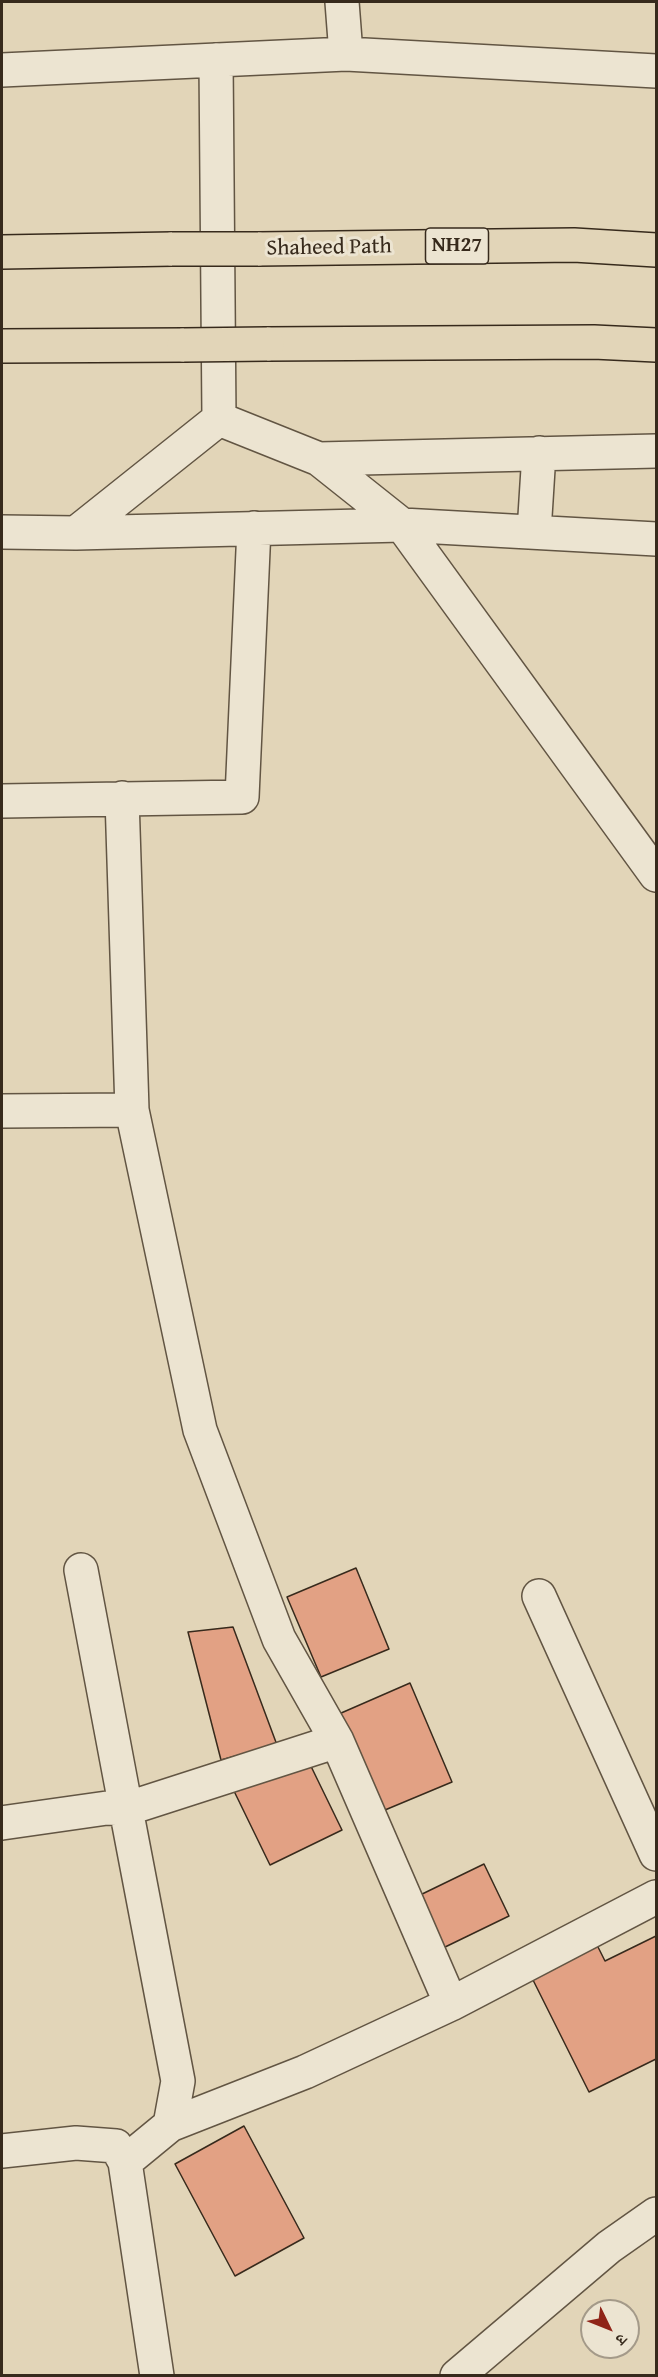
<!DOCTYPE html>
<meta charset="utf-8">
<style>
body{margin:0}
#map{position:relative;width:658px;height:2377px;overflow:hidden;background:#e2d5b8;font-family:"Gentium Book Plus","Noto Serif Devanagari",serif}
canvas{display:block}
.frame{position:absolute;inset:0;border:3px solid #372a1c;pointer-events:none}
.north{position:absolute;left:580px;top:2299px;width:60px;height:60px;box-sizing:border-box;background:#ece4d1;border:2px solid #a49a89;border-radius:50%;rotate:133deg;font-size:16px;font-weight:700;line-height:24px;text-align:center;color:#372a1c}
.north::after{content:'';display:block;margin:auto;width:21px;height:27px;background:#8f2418;clip-path:polygon(50% 0,100% 100%,50% 72%,0 100%)}
</style>
<div id="map">
<canvas width="658" height="2377"></canvas>
<div class="frame"></div>
<div class="north">उ</div>
</div>
<script>
const context = document.querySelector('canvas').getContext('2d');
context.lineJoin = 'round';
function fill(path, color) { context.fillStyle = color; context.fill(path, 'evenodd'); }
function stroke(path, color, width, dash) { context.strokeStyle = color; context.lineWidth = width; context.lineCap = dash ? 'butt' : 'round'; context.setLineDash(dash || []); context.stroke(path); }
function write(font, color, halo, rows, align = 'center') {
  context.font = font + ' "Gentium Book Plus",serif'; context.lineWidth = 6; context.setLineDash([]); context.textBaseline = 'middle'; context.strokeStyle = halo; context.fillStyle = color; for (const [text, x, y, turn = 0] of rows) {
    context.save(); context.translate(x, y); context.rotate((+turn || 0) * Math.PI / 180); context.textAlign = isNaN(turn) ? turn : align; if (halo) context.strokeText(text, 0, 0); context.fillText(text, 0, 0); context.restore();
  }
}
const building = new Path2D(`
 M 356,1568 L 389,1649 L 321,1677 L 287,1597 Z
 M 233,1627 L 277,1745 L 221,1760 L 188,1632 Z
 M 410,1683 L 452,1782 L 373,1815 L 332,1717 Z
 M 305,1754 L 342,1830 L 270,1865 L 233,1789 Z
 M 484,1864 L 509,1916 L 441,1949 L 416,1897 Z
 M 656,1936 L 656,2059 L 589,2092 L 532,1978 L 597,1945 L 605,1961 Z
 M 244,2126 L 304,2238 L 235,2276 L 175,2164 Z`);
fill(building, '#e2a184');
stroke(building, '#372a1c', 1.5);
const minor = new Path2D(`
 M 342,2 L 346,54
 M 216,60 L 219,419
 M 2,70 L 346,54 L 656,71
 M 219,419 L 319,459 L 402,525 L 656,875
 M 319,459 L 656,451
 M 2,532 L 76,533 L 219,419
 M 534,532 L 539,453
 M 76,533 L 402,525 L 656,539
 M 122,798 L 132,1110
 M 2,801 L 242,797 L 254,528
 M 2,1111 L 132,1110 L 200,1430 L 279,1639 L 337,1741 L 451,2004 L 305,2072 L 170,2125
 M 81,1570 L 126,1809 L 337,1741
 M 539,1596 L 656,1854
 M 2,1823 L 107,1808 L 126,1809 L 178,2081 L 170,2125 L 125,2162
 M 451,2004 L 656,1897
 M 2,2151 L 76,2143 L 116,2146 L 125,2162 L 157,2376
 M 457,2376 L 609,2247 L 656,2214`);
const highway = new Path2D(`
 M 258,249 L 574,245 L 656,250
 M 2,252 L 172,249
 M 267,344 L 594,342 L 656,345
 M 2,346 L 184,345`);
stroke(minor, '#625543', 36);
stroke(highway, '#372a1c', 36);
stroke(minor, '#ece4d1', 33);
stroke(highway, '#e2d5b8', 33);
const highwayBridge = new Path2D(`
 M 172,249 L 258,249
 M 184,345 L 267,344`);
stroke(highwayBridge, '#372a1c', 36, []);
stroke(highwayBridge, '#e2d5b8', 33);
for (const [x, y, w] of [
 [457,246,63]
]) { const box = new Path2D(); box.roundRect(x - w / 2, y - 18, w, 36, 4.5); context.fillStyle = '#ece4d1'; context.fill(box); stroke(box, '#372a1c', 1.5); }
write('bold 21px', '#372a1c', null, [
 ["NH27",457,246]
]);
write('22px', '#372a1c', '#ece4d1', [
 ["Shaheed Path",329,248,-1]
]);
</script>
